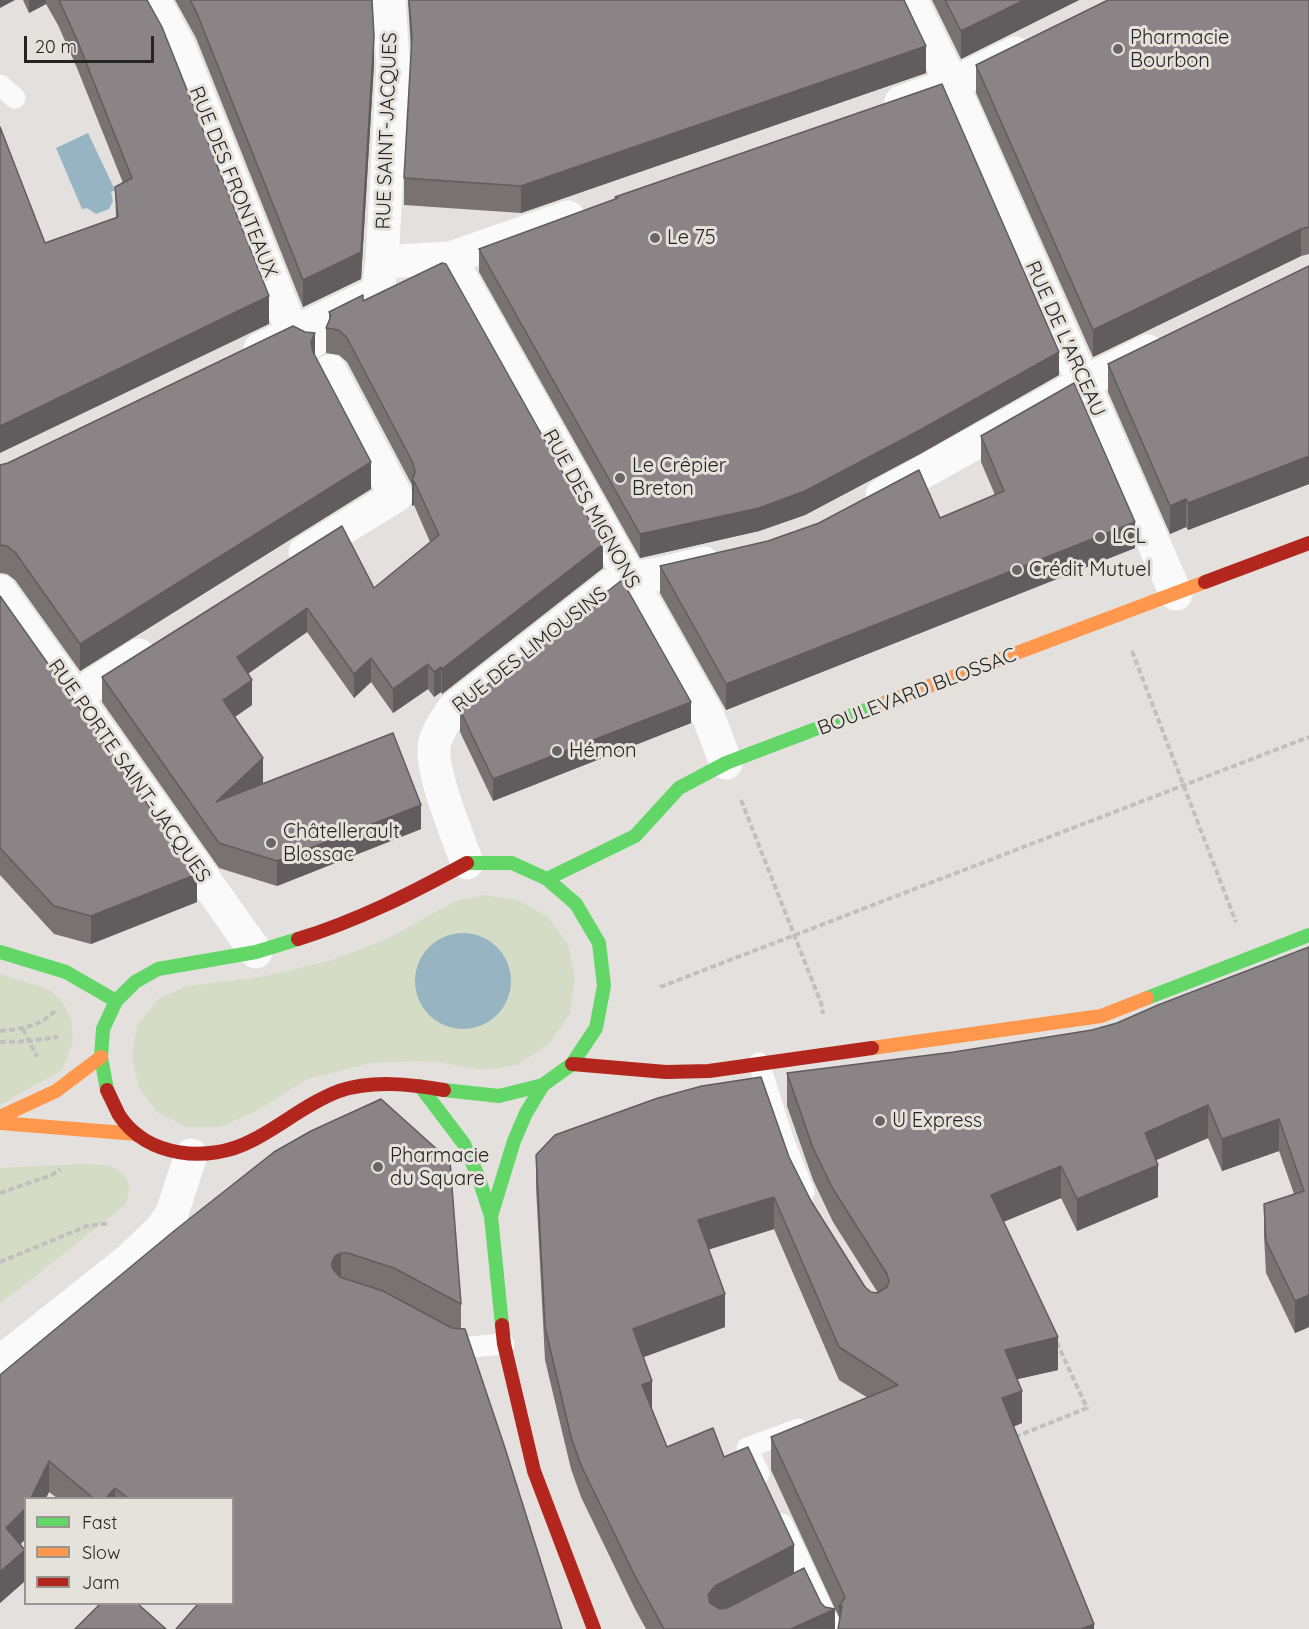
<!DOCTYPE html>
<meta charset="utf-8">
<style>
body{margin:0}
#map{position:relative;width:1309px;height:1629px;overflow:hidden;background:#e3e0dd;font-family:Quicksand,sans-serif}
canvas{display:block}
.legend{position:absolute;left:24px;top:1497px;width:210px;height:108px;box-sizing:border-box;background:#e5e1db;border:2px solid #999591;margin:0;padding:8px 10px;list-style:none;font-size:18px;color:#262422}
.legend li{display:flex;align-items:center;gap:12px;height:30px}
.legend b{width:30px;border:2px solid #999591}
.scale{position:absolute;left:24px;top:36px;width:130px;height:27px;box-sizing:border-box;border:3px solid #262422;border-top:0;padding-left:8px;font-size:18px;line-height:21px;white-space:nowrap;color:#262422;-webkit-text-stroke:4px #e5e1db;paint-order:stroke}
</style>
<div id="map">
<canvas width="1309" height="1629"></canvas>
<ul class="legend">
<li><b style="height:8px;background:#63d668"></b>Fast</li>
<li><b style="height:8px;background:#ff974d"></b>Slow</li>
<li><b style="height:8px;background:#b3261e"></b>Jam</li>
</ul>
<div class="scale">20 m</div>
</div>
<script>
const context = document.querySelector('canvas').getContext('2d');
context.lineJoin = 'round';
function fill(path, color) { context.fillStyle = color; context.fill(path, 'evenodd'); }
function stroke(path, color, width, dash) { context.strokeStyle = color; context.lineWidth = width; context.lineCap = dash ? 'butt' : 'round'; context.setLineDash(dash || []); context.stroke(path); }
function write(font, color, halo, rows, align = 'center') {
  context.font = font + ' Quicksand,sans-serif'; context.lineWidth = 6; context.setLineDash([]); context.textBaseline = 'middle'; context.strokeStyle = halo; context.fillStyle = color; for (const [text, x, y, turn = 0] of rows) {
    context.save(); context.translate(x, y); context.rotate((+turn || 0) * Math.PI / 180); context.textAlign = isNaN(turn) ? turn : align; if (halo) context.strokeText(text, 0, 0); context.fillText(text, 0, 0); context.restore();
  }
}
fill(new Path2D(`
 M 485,895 L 517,900 L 548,917 L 568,944 L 575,978 L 570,1013 L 550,1043 L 518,1065 L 483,1070 L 431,1061 L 370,1063 L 305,1080 L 257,1111 L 220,1127 L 186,1127 L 157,1112 L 138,1086 L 132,1056 L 137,1025 L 158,999 L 187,986 L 261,977 L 329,961 L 389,938 L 455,901 Z
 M 0,974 L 48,989 L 63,1003 L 71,1020 L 73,1041 L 62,1070 L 0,1105 Z
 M 84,1164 C 92,1165 102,1164 109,1166 C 129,1171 133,1189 125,1205 L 0,1304 L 0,1168 Z`), '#d5dcc6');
fill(new Path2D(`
 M 88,133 L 115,190 L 111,192 L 113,201 L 109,209 L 96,214 L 87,208 L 82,209 L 56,148 Z
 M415 981a48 48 0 1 1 96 0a48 48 0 1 1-96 0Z`), '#97b4c2');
stroke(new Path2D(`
 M 1132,651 L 1236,922
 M 741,800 L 821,1003 L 823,1014
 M 660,987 L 1309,737
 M 23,1029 L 37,1057
 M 0,1031 C 21,1029 39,1027 55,1011
 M 0,1042 L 29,1041 L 58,1037
 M 0,1193 L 52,1175 L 60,1169
 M 0,1262 L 87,1226 L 110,1223
 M 1015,1437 L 1087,1408 L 1057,1343`), '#c1c0be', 4, [6, 3]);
stroke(new Path2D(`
 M 0,85 L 15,98
 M 759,1063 L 783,1139 L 804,1192
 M 446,1342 L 458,1348 L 504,1344
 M 759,1474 L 747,1448 L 798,1429
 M 782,1524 L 832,1629`), '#fbfafa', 21);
stroke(new Path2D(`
 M 154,0 L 179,47 L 293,333 L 312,342
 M 911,0 L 952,84 L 1176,594
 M 901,102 L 952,84 L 1015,53
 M 450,258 L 708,716 L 726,763
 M 382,262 L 450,258 L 568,217
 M 260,349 L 378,292 L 382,262 L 393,63 L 389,0
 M 882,495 L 1085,382 L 1148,351
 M 305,552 L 396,496 L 330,371
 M 0,591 L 256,952
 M 76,696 L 139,655
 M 467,863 C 457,834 432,775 434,748 C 435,734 445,721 452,710 L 610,586 L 629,578 L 654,575 L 704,563
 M 0,1362 L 129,1260 L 162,1228 L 172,1213 L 191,1155`), '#fbfafa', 33);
stroke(new Path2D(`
 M 547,879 L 635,836 L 679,788 L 726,763 L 876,706
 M 0,952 L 66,972 L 116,1001
 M 1147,998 L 1309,935
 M 420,1086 L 464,1144 L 478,1176 L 491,1216 L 502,1325
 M 107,1090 L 101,1057 L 103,1029 L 116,1001 L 135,982 L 158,969 L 256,952 L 298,939
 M 444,1090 L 499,1096 L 543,1085 L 572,1064 L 596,1028 L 604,986 L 599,943 L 576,904 L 547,879 L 512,863 L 467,863
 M 491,1216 L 514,1141 L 526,1113 L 543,1085`), '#63d668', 14);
stroke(new Path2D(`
 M 876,706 L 1205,582
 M 872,1048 L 1101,1016 L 1147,998
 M 0,1117 L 56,1091 L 101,1057
 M 0,1123 L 137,1134`), '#ff974d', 14);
stroke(new Path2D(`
 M 1205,582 L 1309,543
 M 298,939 C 357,921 412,893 467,863
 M 572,1064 L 666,1072 L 709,1071 L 872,1048
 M 107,1090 C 111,1098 115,1107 119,1115 C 147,1158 209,1163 251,1141 C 281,1126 307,1103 339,1091 C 372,1080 410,1084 444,1090
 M 502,1325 L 504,1344 L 534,1471 L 594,1629`), '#b3261e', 14);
fill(new Path2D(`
 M 23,0 L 147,0 L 269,324 L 45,243 L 116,218 L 115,187 L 123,183 L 77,68 L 58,25 L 46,4 L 29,13 Z
 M 175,0 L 372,0 L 374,63 L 361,279 L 303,307 L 196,38 Z
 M 408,0 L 904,0 L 926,73 L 521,213 L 404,205 L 404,178 L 411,51 Z
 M 932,0 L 1079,0 L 961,59 Z
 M 1309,0 L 1309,254 L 1301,256 L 1093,357 L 976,93 L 976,65 Z
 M 615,197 L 1059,375 L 920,454 L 805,515 L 759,531 L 640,558 L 479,272 L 479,249 L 615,199 Z
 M 1309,266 L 1309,484 L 1188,530 L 1186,527 L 1170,534 L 1108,392 L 1108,364 Z
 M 363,301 L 603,568 L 442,694 L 441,692 L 434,697 L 428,689 L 393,713 L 371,682 L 354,698 L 307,632 L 248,674 L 252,705 L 235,717 L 263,783 L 262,784 L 421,829 L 277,886 L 219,868 L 102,702 L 102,677 L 342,526 L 374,588 L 430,542 L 414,505 L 412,506 L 412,485 L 347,362 L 339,355 L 326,353 L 326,328 L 329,320 L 329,312 Z
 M 315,355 L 371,489 L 80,671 L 15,580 L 7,574 L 0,573 L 0,465 L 8,463 Z
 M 981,436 L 1135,548 L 726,710 L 660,593 L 660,566 L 940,518 L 995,495 L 981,462 Z
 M 0,596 L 197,902 L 91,944 L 54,934 L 0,875 Z
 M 460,710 L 691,723 L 493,801 L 460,732 Z
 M 1309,947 L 1309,1327 L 1295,1333 L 1266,1273 L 1264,1236 L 1264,1204 L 1294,1194 L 1279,1151 L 1222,1171 L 1208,1138 L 1156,1160 L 1158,1197 L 1077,1231 L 1061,1198 L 1003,1222 L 1058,1370 L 1017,1379 L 1022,1423 L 1013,1427 L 1094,1629 L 839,1623 L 839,1617 L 835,1609 L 835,1629 L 646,1629 L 635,1609 L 581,1497 L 571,1469 L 545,1360 L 536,1187 L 536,1155 L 789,1157 L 811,1201 L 865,1287 L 871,1292 L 877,1293 L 878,1293 L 833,1222 L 813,1180 L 787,1106 L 787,1073 L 954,1052 L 1092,1030 L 1117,1023 ZM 774,1229 L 839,1380 L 868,1398 L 771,1437 L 771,1470 L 835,1609 L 825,1607 L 794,1574 L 724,1457 L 667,1447 L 652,1411 L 644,1357 L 725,1327 L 709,1249 Z
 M 274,1152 L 461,1304 L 461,1329 L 232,1604 L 232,1498 L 57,1498 L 49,1492 L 46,1498 L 26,1498 L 21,1544 L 25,1581 L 0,1603 L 0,1375 Z`), '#787273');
fill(new Path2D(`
 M 0,0 L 15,0 L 0,8 Z
 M 29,0 L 46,0 L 46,4 L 29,13 Z
 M 1024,0 L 1079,0 L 961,59 L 961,31 Z
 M 374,36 L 374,63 L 361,279 L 303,307 L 303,280 Z
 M 926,46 L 926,73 L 521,213 L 521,186 Z
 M 1301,229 L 1301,256 L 1093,357 L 1093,330 Z
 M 269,296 L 269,324 L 0,453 L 0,426 Z
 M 315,333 L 315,360 L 311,342 Z
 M 1059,352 L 1059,375 L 920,454 L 805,515 L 759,531 L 640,558 L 640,534 Z
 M 1309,456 L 1309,484 L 1188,530 L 1188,503 Z
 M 371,462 L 371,489 L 80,671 L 80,644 Z
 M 412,481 L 414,481 L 414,505 L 412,506 Z
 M 1186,499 L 1186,527 L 1170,534 L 1170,506 Z
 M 1135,522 L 1135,548 L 726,710 L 726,684 Z
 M 603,544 L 603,568 L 442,694 L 442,669 Z
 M 307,608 L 307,632 L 237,681 L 237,657 Z
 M 371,658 L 371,682 L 354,698 L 354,674 Z
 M 428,664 L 428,689 L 393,713 L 393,689 Z
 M 441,667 L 441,692 L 434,697 L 434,672 Z
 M 252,680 L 252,705 L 223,725 L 223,700 Z
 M 691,702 L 691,723 L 493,801 L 493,779 Z
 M 263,758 L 263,783 L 216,826 L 216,802 Z
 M 421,805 L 421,829 L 277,886 L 277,861 Z
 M 197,874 L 197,902 L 91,944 L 91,916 Z
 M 1208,1105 L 1208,1138 L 1145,1165 L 1145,1133 Z
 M 1279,1119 L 1279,1151 L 1222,1171 L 1222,1139 Z
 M 1158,1165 L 1158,1197 L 1077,1231 L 1077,1199 Z
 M 1061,1166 L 1061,1198 L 991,1227 L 991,1195 Z
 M 774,1197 L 774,1229 L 698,1253 L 698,1220 Z
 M 341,1253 L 341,1284 L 332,1293 L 332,1262 L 335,1256 Z
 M 725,1294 L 725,1327 L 633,1361 L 633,1329 Z
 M 1309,1295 L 1309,1327 L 1295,1333 L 1295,1301 Z
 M 1058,1337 L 1058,1370 L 1005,1382 L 1005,1350 Z
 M 652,1381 L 652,1413 L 642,1385 Z
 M 1022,1391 L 1022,1423 L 1002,1431 L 1002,1398 Z
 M 49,1461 L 49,1492 L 46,1498 L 31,1498 Z
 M 115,1488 L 115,1498 L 106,1498 Z
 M 26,1508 L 26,1539 L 6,1558 L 6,1528 Z
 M 794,1545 L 794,1577 L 715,1618 L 708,1595 L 715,1586 Z
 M 25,1550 L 25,1581 L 0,1603 L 0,1572 Z
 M 842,1606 L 839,1629 L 839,1607 Z
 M 835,1609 L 835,1629 L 791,1629 Z
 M 1094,1624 L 1094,1629 L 1081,1629 Z`), '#615c5e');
const building = new Path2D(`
 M 59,0 L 147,0 L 162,27 L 269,296 L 0,426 L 0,127 L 45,243 L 118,217 L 115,187 L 132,178 L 77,40 Z
 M 190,0 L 372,0 L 374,36 L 361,252 L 303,280 L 196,11 Z
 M 409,0 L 904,0 L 926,46 L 521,186 L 404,178 L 412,37 Z
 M 945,0 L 1024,0 L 961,31 Z
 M 1108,0 L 1309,0 L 1309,227 L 1301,229 L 1093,330 L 976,65 Z
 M 942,84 L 1059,352 L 920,430 L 805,491 L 759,508 L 640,534 L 479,249 L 618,198 L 615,197 Z
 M 442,263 L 446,264 L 603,544 L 442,669 L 441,667 L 434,672 L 428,664 L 393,689 L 371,658 L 354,674 L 307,608 L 237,657 L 252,680 L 223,700 L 263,758 L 216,802 L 393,733 L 421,805 L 277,861 L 219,843 L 102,677 L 342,526 L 374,588 L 439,535 L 414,481 L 412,481 L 415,472 L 413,463 L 347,338 L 339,330 L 326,328 L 331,316 L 329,312 L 363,295 L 363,301 Z
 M 1309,266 L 1309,456 L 1188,503 L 1186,499 L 1170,506 L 1108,364 Z
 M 293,326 L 305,332 L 315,333 L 311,342 L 313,352 L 371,462 L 80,644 L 15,552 L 7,546 L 0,545 L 0,465 L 8,463 Z
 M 1074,383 L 1135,522 L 726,684 L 660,566 L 768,541 L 819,523 L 919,470 L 940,518 L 1004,491 L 981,436 Z
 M 622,580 L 691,702 L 493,779 L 460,710 L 466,701 Z
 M 0,596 L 197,874 L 91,916 L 54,906 L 0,848 Z
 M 1309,947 L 1309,1295 L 1295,1301 L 1266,1241 L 1264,1204 L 1304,1191 L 1279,1119 L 1222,1139 L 1208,1105 L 1145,1133 L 1158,1165 L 1077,1199 L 1061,1166 L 991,1195 L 1058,1337 L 1005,1350 L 1022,1391 L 1002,1398 L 1094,1624 L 1081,1629 L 838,1629 L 842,1606 L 839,1607 L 845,1597 L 771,1437 L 898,1385 L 839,1347 L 774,1197 L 698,1220 L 725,1294 L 633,1329 L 652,1381 L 642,1385 L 667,1447 L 713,1428 L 724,1457 L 748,1447 L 794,1545 L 715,1586 L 708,1595 L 710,1603 L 720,1609 L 727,1608 L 804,1568 L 821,1603 L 825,1607 L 835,1609 L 791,1629 L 664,1629 L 635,1576 L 581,1465 L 571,1437 L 545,1327 L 536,1155 L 555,1135 L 658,1098 L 702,1086 L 761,1077 L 789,1157 L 811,1201 L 865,1287 L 871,1292 L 877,1293 L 887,1287 L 889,1281 L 887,1274 L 833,1189 L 813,1148 L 787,1073 L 954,1052 L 1092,1030 L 1117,1023 L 1158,1005 Z
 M 381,1099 L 450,1161 L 461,1304 L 394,1268 L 348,1253 L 341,1253 L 335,1256 L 332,1262 L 332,1268 L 340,1277 L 383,1291 L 452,1328 L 465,1329 L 504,1445 L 562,1629 L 176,1629 L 198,1604 L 232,1604 L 232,1498 L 128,1498 L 115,1488 L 106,1498 L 93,1498 L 49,1461 L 31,1498 L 26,1498 L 26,1508 L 6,1528 L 25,1550 L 0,1572 L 0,1375 L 174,1231 L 274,1152 L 311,1131 Z
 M 100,1604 L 138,1604 L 166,1629 L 75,1629 Z`);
fill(building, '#8b8486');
stroke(building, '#615c5e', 1.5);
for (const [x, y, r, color] of [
 [1118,49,6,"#686663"],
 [655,238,6,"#686663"],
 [620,478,6,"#686663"],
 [1100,537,6,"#686663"],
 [1017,570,6,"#686663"],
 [557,751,6,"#686663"],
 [271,843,6,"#686663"],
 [880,1121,6,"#686663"],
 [378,1167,6,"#686663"]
]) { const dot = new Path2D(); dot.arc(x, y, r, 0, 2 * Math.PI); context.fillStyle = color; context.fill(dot); stroke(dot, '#e5e1db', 2); }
write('20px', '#262422', '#e5e1db', [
 ["Pharmacie",1130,38],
 ["Bourbon",1130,61],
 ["Le 75",667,238],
 ["Le Crêpier",632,466],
 ["Breton",632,489],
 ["LCL",1112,537],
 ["Crédit Mutuel",1029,570],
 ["Hémon",569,751],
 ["Châtellerault",283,832],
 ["Blossac",283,855],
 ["U Express",892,1121],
 ["Pharmacie",390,1156],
 ["du Square",390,1179]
], 'left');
write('20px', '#262422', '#e5e1db', [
 ["RUE SAINT-JACQUES",387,131,-88],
 ["RUE DES FRONTEAUX",233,182,68],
 ["RUE DE L'ARCEAU",1065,339,66],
 ["RUE DES MIGNONS",591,509,61],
 ["RUE DES LIMOUSINS",530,650,-38],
 ["BOULEVARD BLOSSAC",917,692,-21],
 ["RUE PORTE SAINT-JACQUES",129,771,55]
]);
</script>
